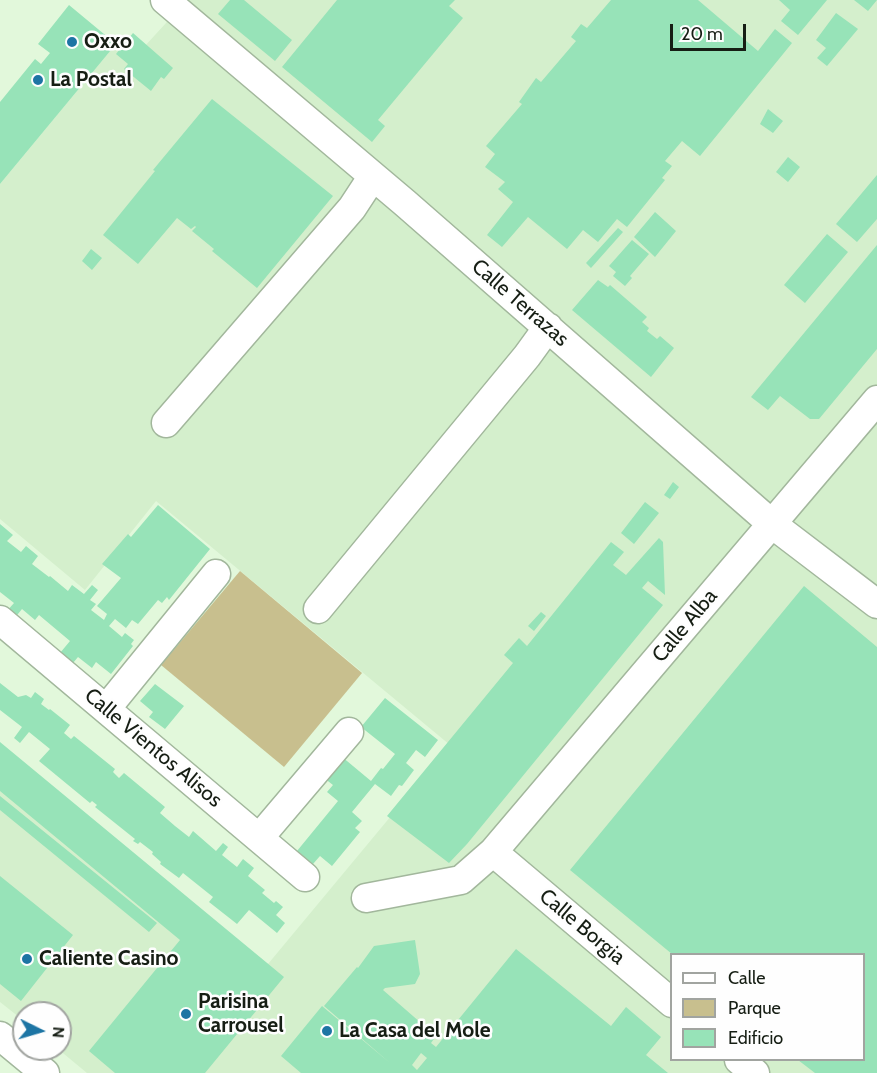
<!DOCTYPE html>
<style>
body{margin:0}
#map{position:relative;width:877px;height:1073px;overflow:hidden;background:#e2f8db;font-family:Cabin,sans-serif}
canvas{display:block}
.legend{position:absolute;left:670px;top:953px;width:195px;height:108px;box-sizing:border-box;background:#fefefe;border:2px solid #a1a4a0;margin:0;padding:8px 10px;list-style:none;font-size:18px;color:#161e14}
.legend li{display:flex;align-items:center;gap:12px;height:30px}
.legend b{width:30px;border:2px solid #a1a4a0}
.north{position:absolute;left:12px;top:1001px;width:60px;height:60px;box-sizing:border-box;background:#fefefe;border:2px solid #a1a4a0;border-radius:50%;rotate:95deg;font-size:16px;font-weight:700;line-height:24px;text-align:center;color:#161e14}
.north::after{content:'';display:block;margin:auto;width:21px;height:27px;background:#1d75a4;clip-path:polygon(50% 0,100% 100%,50% 72%,0 100%)}
.scale{position:absolute;left:670px;top:24px;width:76px;height:27px;box-sizing:border-box;border:3px solid #161e14;border-top:0;padding-left:8px;font-size:18px;line-height:21px;white-space:nowrap;color:#161e14;-webkit-text-stroke:4px #fefefe;paint-order:stroke}
</style>
<div id="map">
<canvas width="877" height="1073"></canvas>
<ul class="legend">
<li><b style="height:8px;background:#fff"></b>Calle</li>
<li><b style="height:16px;background:#c8bf8e"></b>Parque</li>
<li><b style="height:16px;background:#97e3b8"></b>Edificio</li>
</ul>
<div class="north">N</div>
<div class="scale">20 m</div>
</div>
<script>
const context = document.querySelector('canvas').getContext('2d');
context.lineJoin = 'round';
function fill(path, color) { context.fillStyle = color; context.fill(path, 'evenodd'); }
function stroke(path, color, width, dash) { context.strokeStyle = color; context.lineWidth = width; context.lineCap = dash ? 'butt' : 'round'; context.setLineDash(dash || []); context.stroke(path); }
function write(font, color, halo, rows, align = 'center') {
  context.font = font + ' Cabin,sans-serif'; context.lineWidth = 5; context.setLineDash([]); context.textBaseline = 'middle'; context.strokeStyle = halo; context.fillStyle = color; for (const [text, x, y, turn = 0] of rows) {
    context.save(); context.translate(x, y); context.rotate((+turn || 0) * Math.PI / 180); context.textAlign = isNaN(turn) ? turn : align; if (halo) context.strokeText(text, 0, 0); context.fillText(text, 0, 0); context.restore();
  }
}
fill(new Path2D(`
 M 165,0 L 877,0 L 877,1073 L 87,1073 L 58,1049 L 60,1049 L 60,1013 L 24,1013 L 24,1021 L 0,1002 L 0,747 L 268,964 L 450,745 L 156,501 L 85,590 L 0,519 L 0,184 L 116,44 L 133,59 L 177,11 ZM 672,954 L 864,954 L 864,1060 L 672,1060 Z`), '#d4efcc');
fill(new Path2D(`
 M 240,571 L 362,673 L 284,767 L 161,665 Z`), '#c8bf8e');
fill(new Path2D(`
 M 230,0 L 244,0 L 292,40 L 275,61 L 218,14 Z
 M 337,0 L 455,0 L 449,6 L 463,18 L 378,120 L 385,126 L 372,142 L 282,67 Z
 M 611,0 L 698,0 L 758,51 L 775,29 L 792,43 L 700,156 L 682,141 L 665,161 L 672,166 L 662,178 L 665,180 L 627,227 L 617,219 L 598,242 L 583,230 L 567,249 L 528,217 L 502,247 L 487,235 L 513,202 L 498,189 L 505,182 L 485,167 L 495,154 L 486,146 L 522,104 L 519,102 L 536,78 L 541,82 L 576,41 L 571,37 L 581,24 L 587,28 Z
 M 779,0 L 827,0 L 798,35 L 781,21 L 790,10 Z
 M 854,0 L 877,0 L 868,11 Z
 M 69,5 L 116,44 L 0,184 L 0,102 L 35,59 L 41,64 L 50,53 L 38,44 Z
 M 836,13 L 858,29 L 827,66 L 817,58 L 826,48 L 816,40 Z
 M 133,33 L 173,68 L 164,79 L 161,77 L 151,91 L 124,69 L 128,64 L 116,54 Z
 M 212,99 L 333,196 L 257,288 L 212,251 L 214,249 L 192,231 L 196,227 L 195,226 L 191,229 L 177,218 L 138,264 L 103,235 L 155,171 L 153,170 Z
 M 768,109 L 783,121 L 773,133 L 760,124 Z
 M 788,157 L 800,167 L 788,182 L 776,172 Z
 M 877,175 L 877,219 L 857,242 L 836,224 Z
 M 655,212 L 676,231 L 655,257 L 634,237 Z
 M 618,228 L 623,232 L 591,268 L 586,263 Z
 M 827,234 L 848,252 L 805,303 L 784,285 Z
 M 632,240 L 649,254 L 630,276 L 632,278 L 625,286 L 613,276 L 616,272 L 609,266 Z
 M 877,245 L 877,349 L 819,419 L 810,419 L 780,396 L 768,410 L 751,397 Z
 M 91,249 L 102,258 L 92,270 L 82,261 Z
 M 598,280 L 608,287 L 610,285 L 647,317 L 642,322 L 649,328 L 647,331 L 657,339 L 660,336 L 674,348 L 651,377 L 572,310 Z
 M 673,482 L 679,487 L 670,499 L 664,495 Z
 M 645,502 L 659,513 L 634,544 L 621,533 Z
 M 158,505 L 210,549 L 169,600 L 167,597 L 162,603 L 158,600 L 138,624 L 132,620 L 126,628 L 115,619 L 109,626 L 122,637 L 125,633 L 134,640 L 131,644 L 133,646 L 111,674 L 96,662 L 92,668 L 78,657 L 73,663 L 60,653 L 70,641 L 39,615 L 35,620 L 22,609 L 14,619 L 6,612 L 14,603 L 0,592 L 0,524 L 13,535 L 7,541 L 21,552 L 26,546 L 38,556 L 32,564 L 49,577 L 50,576 L 68,591 L 72,585 L 84,594 L 92,585 L 98,590 L 90,600 L 96,604 L 91,610 L 104,620 L 107,614 L 97,606 L 121,578 L 102,564 L 128,534 L 131,537 Z
 M 659,538 L 663,542 L 665,595 L 648,581 L 642,588 L 663,605 L 467,844 L 449,863 L 387,816 L 513,663 L 504,655 L 519,638 L 527,646 L 611,542 L 624,552 L 613,565 L 626,575 Z
 M 804,586 L 877,647 L 877,1073 L 815,1073 L 798,1060 L 864,1059 L 864,954 L 672,954 L 570,870 Z
 M 541,612 L 546,616 L 534,631 L 528,626 Z
 M 0,683 L 18,697 L 26,695 L 31,698 L 35,692 L 44,699 L 41,704 L 49,710 L 50,709 L 70,725 L 64,733 L 71,739 L 74,736 L 115,769 L 113,772 L 119,778 L 124,773 L 165,807 L 160,813 L 175,826 L 189,837 L 193,831 L 216,851 L 223,843 L 228,847 L 222,855 L 237,867 L 243,859 L 254,868 L 248,876 L 265,890 L 262,893 L 274,903 L 276,901 L 283,907 L 276,915 L 285,923 L 277,933 L 249,910 L 237,924 L 209,902 L 213,897 L 183,873 L 179,878 L 160,864 L 161,862 L 152,854 L 153,852 L 140,842 L 138,844 L 133,841 L 135,839 L 95,807 L 97,805 L 92,801 L 90,803 L 39,761 L 50,749 L 29,732 L 20,743 L 14,738 L 22,727 L 0,710 Z
 M 155,684 L 184,706 L 165,729 L 149,717 L 153,712 L 140,701 Z
 M 385,698 L 438,740 L 425,757 L 416,750 L 406,763 L 414,770 L 402,786 L 399,785 L 391,796 L 375,784 L 352,812 L 362,821 L 355,828 L 360,832 L 332,866 L 320,856 L 313,864 L 297,851 L 338,801 L 327,792 L 333,785 L 324,778 L 341,756 L 371,781 L 381,768 L 383,769 L 395,754 L 361,727 Z
 M 0,742 L 284,977 L 205,1073 L 115,1073 L 89,1051 L 180,940 L 0,791 Z
 M 0,796 L 157,923 L 149,932 L 0,810 Z
 M 0,876 L 73,935 L 21,1001 L 0,984 Z
 M 415,940 L 420,974 L 415,984 L 385,988 L 383,990 L 436,1036 L 431,1043 L 436,1047 L 516,949 L 611,1026 L 626,1007 L 661,1037 L 646,1055 L 668,1073 L 301,1073 L 281,1056 L 322,1006 L 390,1063 L 324,1006 L 357,967 L 358,968 L 374,946 ZM 421,1053 L 427,1058 L 417,1070 L 412,1065 Z`), '#97e3b8');
const minor = new Path2D(`
 M 165,0 L 405,203 L 772,524 L 877,604
 M 166,423 L 352,208 L 373,176
 M 318,609 L 527,356 L 548,327
 M 0,620 L 305,877
 M 106,709 L 216,574
 M 259,838 L 349,732
 M 493,852 L 672,1003
 M 366,898 L 461,880 L 493,852 L 877,400
 M 0,1036 L 45,1073
 M 739,1060 L 755,1073`);
stroke(minor, '#a2b79c', 31);
stroke(minor, '#fff', 28);
for (const [x, y, r, color] of [
 [72,42,6,"#1d75a4"],
 [38,80,6,"#1d75a4"],
 [27,959,6,"#1d75a4"],
 [186,1014,6,"#1d75a4"],
 [327,1031,6,"#1d75a4"]
]) { const dot = new Path2D(); dot.arc(x, y, r, 0, 2 * Math.PI); context.fillStyle = color; context.fill(dot); stroke(dot, '#fefefe', 2); }
write('bold 21px', '#161e14', '#fefefe', [
 ["Oxxo",84,42],
 ["La Postal",50,80],
 ["Caliente Casino",39,959],
 ["Parisina",198,1002],
 ["Carrousel",198,1026],
 ["La Casa del Mole",339,1031]
], 'left');
write('21px', '#161e14', '#fefefe', [
 ["Calle Terrazas",520,303,41],
 ["Calle Alba",685,626,-50],
 ["Calle Vientos Alisos",153,748,40],
 ["Calle Borgia",582,927,40]
]);
</script>
